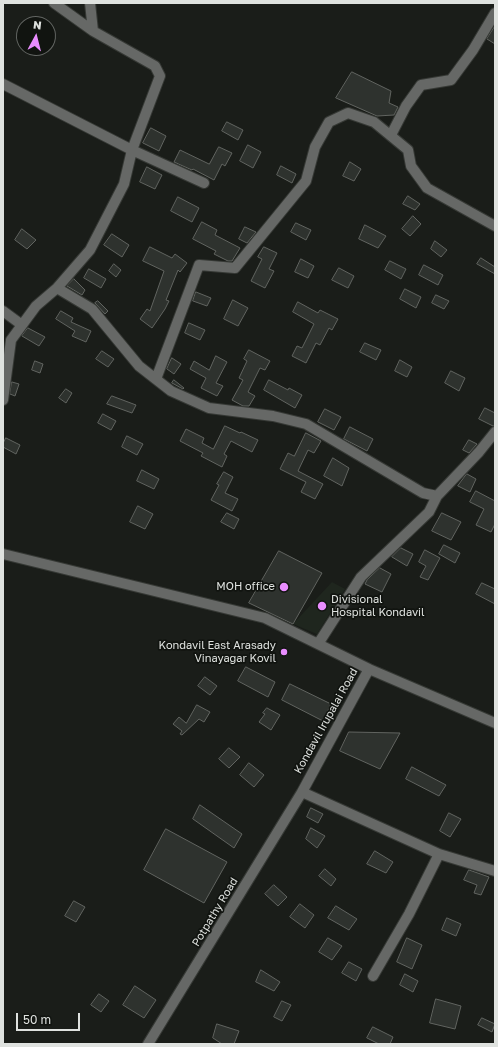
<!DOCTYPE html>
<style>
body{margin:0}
#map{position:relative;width:498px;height:1047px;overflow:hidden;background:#1a1d19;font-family:"Golos Text",sans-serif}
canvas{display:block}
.frame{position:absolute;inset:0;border:4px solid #dfe2df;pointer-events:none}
.north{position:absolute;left:16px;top:16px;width:40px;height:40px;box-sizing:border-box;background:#111410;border:1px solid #636663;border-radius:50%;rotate:7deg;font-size:11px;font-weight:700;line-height:16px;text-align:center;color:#dfe2df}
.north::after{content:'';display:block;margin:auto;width:14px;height:18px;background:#e98dfe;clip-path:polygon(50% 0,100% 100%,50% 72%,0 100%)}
.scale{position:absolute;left:16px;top:1013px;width:64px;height:18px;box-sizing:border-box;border:2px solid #dfe2df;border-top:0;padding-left:5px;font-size:12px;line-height:14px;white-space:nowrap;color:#dfe2df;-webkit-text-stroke:3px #111410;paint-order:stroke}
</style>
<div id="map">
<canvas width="498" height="1047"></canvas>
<div class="frame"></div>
<div class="north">N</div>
<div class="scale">50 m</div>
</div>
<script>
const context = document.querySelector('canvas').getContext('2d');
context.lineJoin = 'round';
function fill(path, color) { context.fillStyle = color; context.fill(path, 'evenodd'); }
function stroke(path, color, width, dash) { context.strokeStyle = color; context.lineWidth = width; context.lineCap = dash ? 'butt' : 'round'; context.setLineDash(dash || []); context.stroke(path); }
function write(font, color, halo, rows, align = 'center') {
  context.font = font + ' "Golos Text",sans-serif'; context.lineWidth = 3.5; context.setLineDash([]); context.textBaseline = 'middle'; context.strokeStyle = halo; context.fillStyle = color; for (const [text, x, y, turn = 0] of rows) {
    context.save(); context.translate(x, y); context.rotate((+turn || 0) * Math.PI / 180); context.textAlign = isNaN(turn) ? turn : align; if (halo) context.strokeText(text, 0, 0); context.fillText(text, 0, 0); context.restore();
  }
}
fill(new Path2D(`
 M 332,582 L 345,589 L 317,634 L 293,624 Z`), '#1f261e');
const building = new Path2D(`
 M 495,26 L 495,44 L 487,39 Z
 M 352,72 L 391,91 L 389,103 L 398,107 L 394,115 L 377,116 L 336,98 Z
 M 227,122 L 243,130 L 238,140 L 222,131 Z
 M 151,128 L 166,136 L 159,151 L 143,143 Z
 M 248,145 L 261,152 L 253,168 L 240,161 Z
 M 219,147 L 232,153 L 225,166 L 222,164 L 214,180 L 193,169 L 192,170 L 174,162 L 180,150 L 209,164 Z
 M 350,162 L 361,169 L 354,181 L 343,176 Z
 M 281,166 L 296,174 L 292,183 L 277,175 Z
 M 147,167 L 162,175 L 155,189 L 140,182 Z
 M 408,196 L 420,204 L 415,210 L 403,204 Z
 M 178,197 L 199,208 L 192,222 L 171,211 Z
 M 413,216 L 421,224 L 410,236 L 402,229 Z
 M 202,222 L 217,230 L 215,235 L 240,248 L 232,261 L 228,261 L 214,254 L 216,251 L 193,239 Z
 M 296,223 L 311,230 L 306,240 L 291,232 Z
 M 365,225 L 386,236 L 378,248 L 359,239 Z
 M 245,227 L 256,232 L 247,243 L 239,239 Z
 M 22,229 L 36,240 L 27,249 L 15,240 Z
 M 112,234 L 129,245 L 122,257 L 104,245 Z
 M 435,241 L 447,250 L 441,257 L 431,249 Z
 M 150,247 L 172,258 L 175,254 L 187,263 L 180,272 L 178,270 L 166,300 L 169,301 L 165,309 L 152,328 L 140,319 L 147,309 L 150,311 L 164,271 L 143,261 Z
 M 264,247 L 277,253 L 269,269 L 274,271 L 265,288 L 251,281 L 262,259 L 258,257 Z
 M 481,258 L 495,267 L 495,274 L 477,264 Z
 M 301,259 L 314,266 L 308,278 L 295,272 Z
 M 390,261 L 406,269 L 401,279 L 385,270 Z
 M 114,264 L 121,270 L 116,277 L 109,271 Z
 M 424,265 L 443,275 L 438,285 L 419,275 Z
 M 339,268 L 354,276 L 348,288 L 332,280 Z
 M 89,269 L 106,279 L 101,288 L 84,278 Z
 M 74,279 L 85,290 L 82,295 L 67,286 Z
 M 405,289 L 421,297 L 416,308 L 400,299 Z
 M 196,292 L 211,298 L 207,306 L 193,301 Z
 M 436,295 L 449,301 L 444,309 L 432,303 Z
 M 233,300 L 248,308 L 238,326 L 224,319 Z
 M 98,301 L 108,311 L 105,314 L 95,303 Z
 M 298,302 L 318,313 L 320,310 L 338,319 L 332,330 L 329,328 L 320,345 L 316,343 L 306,363 L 292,356 L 297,346 L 302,348 L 314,324 L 293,312 Z
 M 61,311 L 73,318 L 71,322 L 91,331 L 86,342 L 72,336 L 75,331 L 56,319 Z
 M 189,323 L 205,330 L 200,340 L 185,333 Z
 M 28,328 L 45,337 L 39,346 L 22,336 Z
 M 365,343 L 381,350 L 376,360 L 360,352 Z
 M 249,350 L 270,361 L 265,370 L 260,368 L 248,392 L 255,396 L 249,406 L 243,406 L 232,400 L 243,380 L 239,378 L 247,361 L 244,359 Z
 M 102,351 L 114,359 L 108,367 L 96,359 Z
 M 216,356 L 227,362 L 216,383 L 223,386 L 217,396 L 201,388 L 206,378 L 190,369 L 194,361 L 209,370 Z
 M 172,358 L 181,364 L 174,374 L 167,369 Z
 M 400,360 L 412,367 L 407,377 L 395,371 Z
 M 35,361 L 43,364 L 40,373 L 32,370 Z
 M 451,371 L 465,378 L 459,391 L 445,383 Z
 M 174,380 L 184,388 L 183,389 L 172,383 Z
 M 269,380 L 288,390 L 289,388 L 302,395 L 295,408 L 264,390 Z
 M 12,382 L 19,384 L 15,396 L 10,394 Z
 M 66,389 L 72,393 L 66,403 L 59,398 Z
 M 112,396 L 136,405 L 132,413 L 107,404 Z
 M 485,408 L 495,413 L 495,426 L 493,426 L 479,419 Z
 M 325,409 L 341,417 L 334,430 L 318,422 Z
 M 103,414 L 116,421 L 111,430 L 98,423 Z
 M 225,426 L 240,433 L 241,432 L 258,440 L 252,452 L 231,441 L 224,454 L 227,456 L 222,467 L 201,456 L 203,453 L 180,441 L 186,429 L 204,438 L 202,443 L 213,449 Z
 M 350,427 L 373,439 L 367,451 L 344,439 Z
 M 306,433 L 321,441 L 314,453 L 308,450 L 298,471 L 323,484 L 315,499 L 301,492 L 306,482 L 280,469 L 288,453 L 294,456 Z
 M 127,436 L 143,444 L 137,455 L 122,447 Z
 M 6,438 L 20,445 L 16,454 L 3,447 L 3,444 Z
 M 469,440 L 477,444 L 469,453 L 463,450 Z
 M 333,458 L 349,468 L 342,486 L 324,476 Z
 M 142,470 L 159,479 L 154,489 L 137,481 Z
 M 224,472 L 233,477 L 225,493 L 238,499 L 232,511 L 211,500 L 219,485 L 217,484 Z
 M 467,474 L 476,479 L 470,492 L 458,486 Z
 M 476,491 L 495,501 L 495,524 L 491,532 L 476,525 L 484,509 L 470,502 Z
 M 138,506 L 153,514 L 145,529 L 130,522 Z
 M 227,513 L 239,519 L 234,529 L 221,522 Z
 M 442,513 L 461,522 L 451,540 L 432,531 Z
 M 444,545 L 460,553 L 455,563 L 439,554 Z
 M 401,548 L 413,554 L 407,566 L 392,557 Z
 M 425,550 L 440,558 L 428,580 L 420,577 L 426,566 L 419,562 Z
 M 279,551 L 322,573 L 293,624 L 249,603 Z
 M 380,568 L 391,574 L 382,592 L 365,584 L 367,580 Z
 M 482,583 L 495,589 L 495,604 L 476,594 Z
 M 246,667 L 275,682 L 268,697 L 238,681 Z
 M 205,677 L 217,686 L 210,695 L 198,686 Z
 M 290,684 L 331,704 L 323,721 L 282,700 Z
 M 197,705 L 210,712 L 204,722 L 199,719 L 182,735 L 180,734 L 182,731 L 173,724 L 179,717 L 186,723 Z
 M 267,708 L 280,715 L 271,730 L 259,722 L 265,714 L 263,713 Z
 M 349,732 L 400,733 L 380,769 L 340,751 Z
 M 229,748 L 240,757 L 229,768 L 219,759 Z
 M 249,763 L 264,775 L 254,787 L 240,775 Z
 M 412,767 L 446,785 L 439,796 L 406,779 Z
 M 200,805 L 242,834 L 234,848 L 193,819 Z
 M 311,808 L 323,814 L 318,823 L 307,817 Z
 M 449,813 L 461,819 L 450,837 L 440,831 Z
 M 311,828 L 325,836 L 317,848 L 306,839 Z
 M 166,829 L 227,862 L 204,903 L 144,870 Z
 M 375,851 L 393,862 L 386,873 L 367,864 Z
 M 325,869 L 336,879 L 331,886 L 319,876 Z
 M 469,870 L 489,877 L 481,895 L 474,893 L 477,885 L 464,880 Z
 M 274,885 L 287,897 L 278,906 L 265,894 Z
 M 74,901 L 85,907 L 76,922 L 65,916 Z
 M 300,904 L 314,915 L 305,928 L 290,917 Z
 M 336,906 L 357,919 L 349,930 L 328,918 Z
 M 447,918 L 461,924 L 456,936 L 442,930 Z
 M 328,938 L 342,946 L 332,960 L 319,952 Z
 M 407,938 L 422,945 L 412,969 L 397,962 Z
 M 349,962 L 362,969 L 356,981 L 342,973 Z
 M 261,970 L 280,982 L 274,991 L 256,982 Z
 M 405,974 L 418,981 L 413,992 L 400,985 Z
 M 135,986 L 156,1000 L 144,1018 L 123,1005 Z
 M 99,994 L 109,1001 L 101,1012 L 91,1005 Z
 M 436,999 L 461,1006 L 455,1029 L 430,1023 Z
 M 282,1001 L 291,1005 L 282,1021 L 274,1017 Z
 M 482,1018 L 495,1024 L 492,1032 L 478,1025 Z
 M 217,1024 L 239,1031 L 234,1044 L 222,1044 L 213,1038 Z
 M 373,1027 L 393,1037 L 390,1044 L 379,1044 L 367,1038 Z`);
fill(building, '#2e322e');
stroke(building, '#616460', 1);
const minor = new Path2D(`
 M 54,3 L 93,31
 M 3,84 L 132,150 L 204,183
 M 391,135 L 406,106 L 421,85 L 451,80 L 473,50 L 495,13
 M 57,288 L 92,309 L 139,366 L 171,391 L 209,408 L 273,416 L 306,424 L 423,493 L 437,496
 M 3,311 L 22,325
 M 156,379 L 199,265 L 235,268 L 306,181 L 315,147 L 329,122 L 348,113 L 374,122 L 408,150 L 411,166 L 427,188 L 495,226
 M 3,400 L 11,340 L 36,306 L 57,288 L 90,250 L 124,184 L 132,150 L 160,76 L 155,66 L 93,31 L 90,3
 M 3,554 L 265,618 L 369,669 L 302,792 L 439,854 L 495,871
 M 318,644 L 361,577 L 429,512 L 437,496 L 479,452 L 495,432
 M 369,669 L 495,723
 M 373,976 L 409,914 L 439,854
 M 148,1044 L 302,792`);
stroke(minor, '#363935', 12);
stroke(minor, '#666866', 10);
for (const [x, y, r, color] of [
 [284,587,5,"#e98dfe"],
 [322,606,5,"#e98dfe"],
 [284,652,4,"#e98dfe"]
]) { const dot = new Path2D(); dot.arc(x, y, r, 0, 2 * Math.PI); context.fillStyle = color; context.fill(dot); stroke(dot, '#111410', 1.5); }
write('11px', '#dfe2df', '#111410', [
 ["MOH office",275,587],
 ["Divisional",331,600,"left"],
 ["Hospital Kondavil",331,613,"left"],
 ["Kondavil East Arasady",276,646],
 ["Vinayagar Kovil",276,659]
], 'right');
write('11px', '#dfe2df', '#111410', [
 ["Kondavil Irupalai Road",326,721,-61],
 ["Potpathy Road",215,912,-59]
]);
</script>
